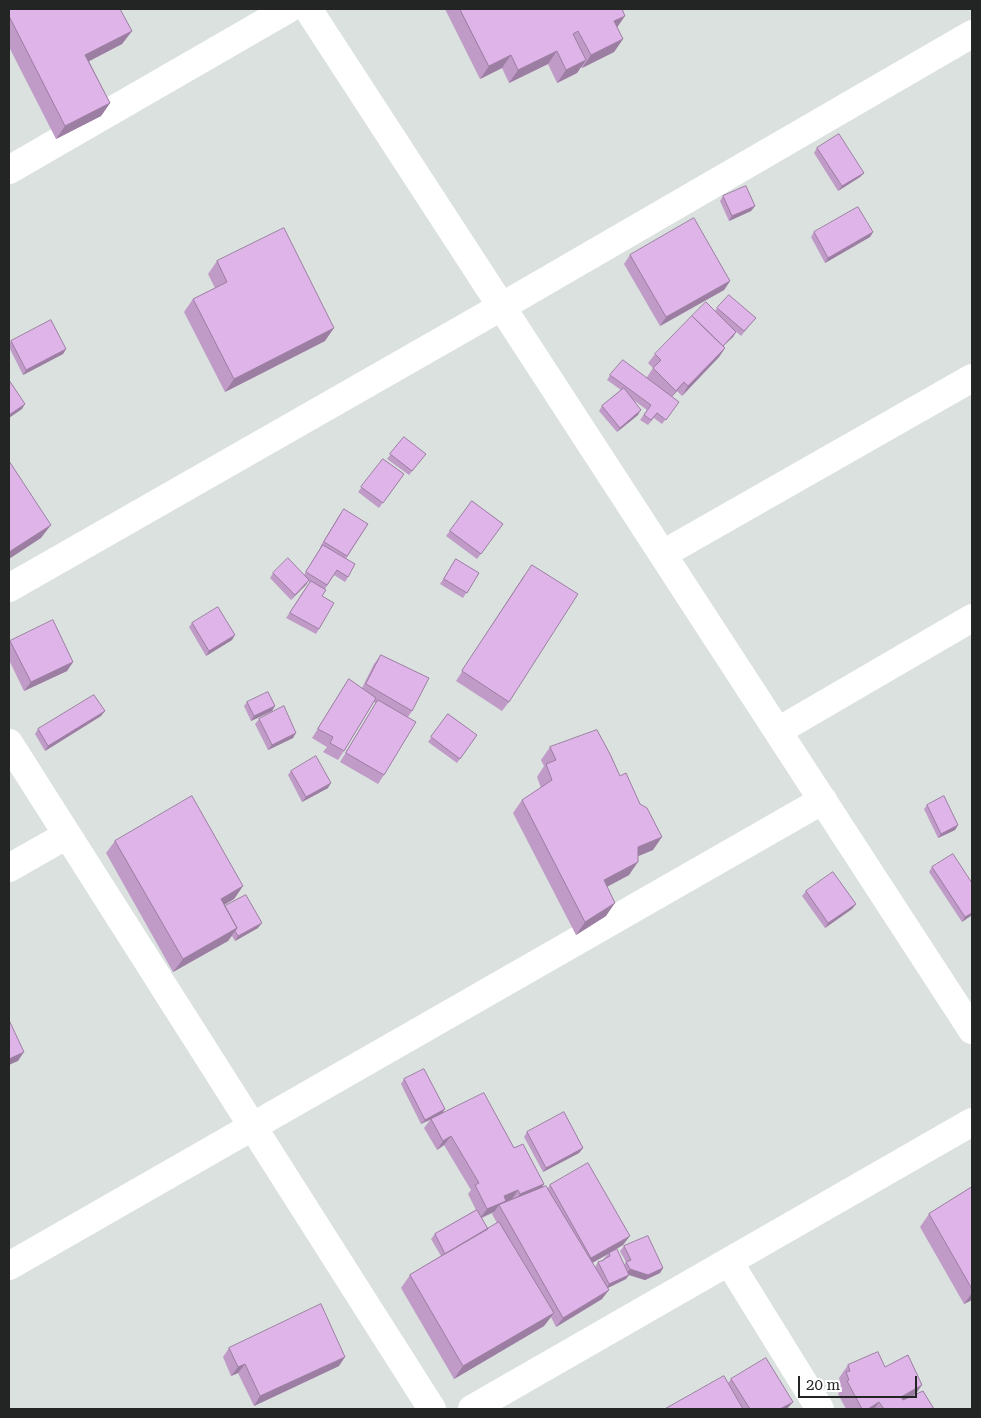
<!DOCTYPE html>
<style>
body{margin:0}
#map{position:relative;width:981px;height:1418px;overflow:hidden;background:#dae1df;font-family:"Roboto Serif",serif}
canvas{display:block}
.frame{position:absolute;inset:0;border:10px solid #232525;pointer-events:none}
.scale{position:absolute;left:798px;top:1376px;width:119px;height:22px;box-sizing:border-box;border:2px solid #232525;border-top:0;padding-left:6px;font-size:15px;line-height:18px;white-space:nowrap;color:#232525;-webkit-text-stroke:4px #fff;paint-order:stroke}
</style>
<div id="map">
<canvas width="981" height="1418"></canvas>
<div class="frame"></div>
<div class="scale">20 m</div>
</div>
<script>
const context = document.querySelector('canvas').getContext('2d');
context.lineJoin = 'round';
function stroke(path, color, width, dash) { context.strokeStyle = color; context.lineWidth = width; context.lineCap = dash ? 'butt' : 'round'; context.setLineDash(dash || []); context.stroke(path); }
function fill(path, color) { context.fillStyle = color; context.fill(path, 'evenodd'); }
stroke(new Path2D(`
 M 308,9 L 972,1030
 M 9,170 L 288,9
 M 663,554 L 972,378
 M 9,588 L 501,307 L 972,34
 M 778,731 L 972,618
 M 9,743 L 432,1409
 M 9,868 L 67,835
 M 729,1262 L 820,1409
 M 9,1266 L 823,800
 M 472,1409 L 972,1122`), '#fff', 28);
fill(new Path2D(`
 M 9,9 L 132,31 L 122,44 L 89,61 L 110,103 L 101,116 L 56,139 L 9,47 Z
 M 445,9 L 623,9 L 617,27 L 623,39 L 614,52 L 582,68 L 581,67 L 577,73 L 557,83 L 548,64 L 509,83 L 502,68 L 480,79 Z
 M 817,148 L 864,173 L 860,177 L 838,191 L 814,153 Z
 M 723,196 L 755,206 L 751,211 L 729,221 L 720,201 Z
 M 814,232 L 873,232 L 870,237 L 825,263 L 811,237 Z
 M 630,255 L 730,281 L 724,290 L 660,326 L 624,264 Z
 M 217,261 L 325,341 L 225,392 L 184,312 L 193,299 L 215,288 L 208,274 Z
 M 717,308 L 756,318 L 741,336 L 733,329 L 736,332 L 733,337 L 723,346 L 725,348 L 719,357 L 682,396 L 677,391 L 672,397 L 679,402 L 662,424 L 654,418 L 648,425 L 640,420 L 647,410 L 632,399 L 638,415 L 617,432 L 599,411 L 602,406 L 621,390 L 607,380 L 610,375 L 647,377 L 653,368 L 648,363 L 655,354 L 715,311 Z
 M 11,341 L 66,349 L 63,354 L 23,375 L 9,347 L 9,344 Z
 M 404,437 L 422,459 L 409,475 L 387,459 Z
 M 383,459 L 404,474 L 379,508 L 358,492 Z
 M 472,501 L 503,524 L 477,559 L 446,536 Z
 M 340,514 L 368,524 L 346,559 L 348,577 L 345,582 L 334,575 L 325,589 L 322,596 L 319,629 L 316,634 L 286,618 L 310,582 L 308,581 L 291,600 L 270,578 L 273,573 L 304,575 L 321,547 L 320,547 Z
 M 456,559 L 479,573 L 463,598 L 440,584 Z
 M 525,574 L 509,702 L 502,711 L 456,681 Z
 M 192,623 L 232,640 L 206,656 L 189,627 Z
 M 10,641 L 73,662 L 67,671 L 24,691 L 9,660 L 9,643 Z
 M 381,655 L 412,711 L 408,717 L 384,775 L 378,784 L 340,762 L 376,703 L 374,702 L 344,751 L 338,760 L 323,752 L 327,747 L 312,738 L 349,679 L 362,688 L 374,664 Z
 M 247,702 L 275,706 L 272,711 L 251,721 L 244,706 Z
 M 448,714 L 477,735 L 457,763 L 428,742 Z
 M 101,716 L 45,751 L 35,734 L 38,729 Z
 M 259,719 L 293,738 L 268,750 L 255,724 Z
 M 550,747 L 653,850 L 638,856 L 629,875 L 607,887 L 606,916 L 576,935 L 513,813 L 522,800 L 541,788 L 537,777 L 544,766 L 541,760 Z
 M 291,771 L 328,788 L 302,802 L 288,775 Z
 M 927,805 L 958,825 L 955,830 L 938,838 L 924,809 Z
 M 115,841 L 243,886 L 234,899 L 224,905 L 225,906 L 258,928 L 235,941 L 232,936 L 228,941 L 173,972 L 106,853 Z
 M 932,867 L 972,883 L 972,915 L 962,922 L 929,872 Z
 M 806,891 L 856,904 L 852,909 L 825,928 L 802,896 Z
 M 404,1079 L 445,1109 L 442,1114 L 514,1148 L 544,1184 L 542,1187 L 548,1188 L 550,1185 L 623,1245 L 615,1250 L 624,1265 L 626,1262 L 620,1251 L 624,1246 L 663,1268 L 660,1273 L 645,1280 L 629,1275 L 626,1279 L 607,1288 L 602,1299 L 556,1327 L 551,1317 L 544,1326 L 454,1379 L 401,1288 L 410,1275 L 441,1256 L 431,1239 L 435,1234 L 476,1210 L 468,1194 L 471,1190 L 444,1145 L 437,1150 L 424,1128 L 430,1120 L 421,1124 L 401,1084 ZM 494,1212 L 492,1214 L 497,1223 L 488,1229 L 482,1218 ZM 608,1254 L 602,1261 L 598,1262 L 595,1267 L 592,1263 Z
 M 527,1132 L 583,1148 L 579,1153 L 543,1172 L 524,1137 Z
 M 972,1187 L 972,1300 L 964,1304 L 920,1227 L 929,1214 Z
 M 229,1348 L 339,1366 L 254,1406 L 238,1373 L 231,1376 L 223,1357 Z
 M 848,1365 L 885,1367 L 934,1409 L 846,1409 L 838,1394 L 840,1391 L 837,1385 L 840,1381 L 839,1378 Z
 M 731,1379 L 787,1409 L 665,1409 L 728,1383 Z`), '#c09bc8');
fill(new Path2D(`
 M 625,16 L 616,29 L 614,21 Z
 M 132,31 L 122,44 L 76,68 L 85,55 Z
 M 623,39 L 614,52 L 582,68 L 591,55 Z
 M 557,51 L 548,64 L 509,83 L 518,70 Z
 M 511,55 L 502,68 L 480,79 L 489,66 Z
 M 586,60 L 577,73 L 557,83 L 566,70 Z
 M 110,103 L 101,116 L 56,139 L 65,126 Z
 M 864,173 L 860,177 L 838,191 L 842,186 Z
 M 755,206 L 751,211 L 729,221 L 732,216 Z
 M 873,232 L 870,237 L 825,263 L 828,258 Z
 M 730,281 L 724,290 L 660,326 L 666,317 Z
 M 334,328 L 325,341 L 225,392 L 234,379 Z
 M 736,332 L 733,337 L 718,351 L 722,347 Z
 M 725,348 L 719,357 L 682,396 L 688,386 Z
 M 66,349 L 63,354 L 23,375 L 26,370 Z
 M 684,382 L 677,391 L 669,400 L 676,391 Z
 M 25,404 L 22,409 L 9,418 L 9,415 Z
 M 641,410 L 638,415 L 617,432 L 620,428 Z
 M 51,525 L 41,538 L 9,559 L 9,552 Z
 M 309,580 L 306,585 L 291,600 L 295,595 Z
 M 235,635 L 232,640 L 206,656 L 209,651 Z
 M 73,662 L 67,671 L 24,691 L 31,682 Z
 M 275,706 L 272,711 L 251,721 L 254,716 Z
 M 105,711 L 101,716 L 45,751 L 48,746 Z
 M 296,733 L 293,738 L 268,750 L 272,745 Z
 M 331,783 L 328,788 L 302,802 L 306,797 Z
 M 958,825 L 955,830 L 938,838 L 941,834 Z
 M 662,837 L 653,850 L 629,860 L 638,847 Z
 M 638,862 L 629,875 L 595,893 L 604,880 Z
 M 243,886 L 234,899 L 212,912 L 221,899 Z
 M 615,903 L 606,916 L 576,935 L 585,922 Z
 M 856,904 L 852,909 L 825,928 L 828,923 Z
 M 972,913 L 972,915 L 962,922 L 965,917 Z
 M 262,923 L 258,928 L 235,941 L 238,936 Z
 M 237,928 L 228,941 L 173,972 L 183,959 Z
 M 24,1052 L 18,1061 L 9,1065 L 9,1059 Z
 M 445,1109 L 441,1114 L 421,1124 L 425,1120 Z
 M 451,1136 L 444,1145 L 437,1150 L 443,1141 Z
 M 583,1148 L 579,1153 L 543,1172 L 546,1168 Z
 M 544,1184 L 538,1193 L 514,1204 L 520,1194 Z
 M 518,1190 L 512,1199 L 499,1205 L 494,1212 L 480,1218 L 487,1209 L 504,1196 Z
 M 630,1236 L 623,1245 L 609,1253 L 608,1254 L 585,1267 L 591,1258 Z
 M 663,1268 L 660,1273 L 645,1280 L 629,1275 L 626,1279 L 606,1289 L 609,1284 L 626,1274 L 630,1269 Z
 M 609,1290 L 602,1299 L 556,1327 L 563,1318 Z
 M 972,1293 L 972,1300 L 964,1304 Z
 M 554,1313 L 544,1326 L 454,1379 L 463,1366 Z
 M 345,1357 L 339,1366 L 254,1406 L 260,1396 Z
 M 245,1364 L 238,1373 L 231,1376 L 238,1367 Z
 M 922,1385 L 913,1398 L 893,1409 L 901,1397 Z
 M 793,1402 L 787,1409 L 780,1409 Z
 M 879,1402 L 874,1409 L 868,1409 Z`), '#9c7ea2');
const building = new Path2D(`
 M 9,9 L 120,9 L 132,31 L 85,55 L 110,103 L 65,126 L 9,16 Z
 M 460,9 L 622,9 L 625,16 L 614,21 L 623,39 L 591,55 L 578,31 L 573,34 L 586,60 L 566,70 L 557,51 L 518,70 L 511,55 L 489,66 Z
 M 839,134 L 864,173 L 842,186 L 817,148 Z
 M 746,186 L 755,206 L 732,216 L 723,196 Z
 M 858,207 L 873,232 L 828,258 L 814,232 Z
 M 694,218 L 730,281 L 666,317 L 630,255 Z
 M 284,228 L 334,328 L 234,379 L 193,299 L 227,282 L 217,261 Z
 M 729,295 L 756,318 L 744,331 L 717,308 Z
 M 706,302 L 736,332 L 723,346 L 692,316 Z
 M 692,316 L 725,348 L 688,386 L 684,382 L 676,391 L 653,368 L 661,360 L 655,354 Z
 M 51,320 L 66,349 L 26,370 L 11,341 Z
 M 623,360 L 679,402 L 666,420 L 657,413 L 651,420 L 644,415 L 651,405 L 610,375 Z
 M 9,380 L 25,404 L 9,415 Z
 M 624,388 L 641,410 L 620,428 L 602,406 Z
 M 404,437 L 426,454 L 412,471 L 390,454 Z
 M 383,459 L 404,474 L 383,503 L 361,487 Z
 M 9,461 L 51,525 L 9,552 Z
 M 472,501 L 503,524 L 481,554 L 450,531 Z
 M 344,509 L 368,524 L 347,556 L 324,542 Z
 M 323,545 L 355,564 L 348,577 L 337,570 L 327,585 L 306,572 Z
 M 288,558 L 309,580 L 295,595 L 273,573 Z
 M 456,559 L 479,573 L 467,593 L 444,579 Z
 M 532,565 L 578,594 L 509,702 L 462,671 Z
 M 311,581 L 326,590 L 322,596 L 334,603 L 319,629 L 290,613 Z
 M 218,607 L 235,635 L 209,651 L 192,623 Z
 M 53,620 L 73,662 L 31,682 L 10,641 Z
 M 381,655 L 429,678 L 412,711 L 366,684 Z
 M 349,679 L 376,698 L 344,751 L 330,743 L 333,737 L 318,729 Z
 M 268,692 L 275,706 L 254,716 L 247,702 Z
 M 94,695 L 105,711 L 48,746 L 38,729 Z
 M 378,700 L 416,722 L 384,775 L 346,753 Z
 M 284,706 L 296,733 L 272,745 L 259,719 Z
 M 448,714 L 477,735 L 460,759 L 431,737 Z
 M 597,730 L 610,754 L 620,776 L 626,773 L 640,804 L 647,808 L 662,837 L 638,847 L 638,862 L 604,880 L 615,903 L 585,922 L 522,800 L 552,780 L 546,764 L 556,760 L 550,747 Z
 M 316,756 L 331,783 L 306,797 L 291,771 Z
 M 192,796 L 243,886 L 221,899 L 237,928 L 183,959 L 115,841 Z
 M 944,796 L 958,825 L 941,834 L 927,805 Z
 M 953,854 L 972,883 L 972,913 L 965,917 L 932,867 Z
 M 833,872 L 856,904 L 828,923 L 806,891 Z
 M 246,895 L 262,923 L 238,936 L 235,931 L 237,928 L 225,906 Z
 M 9,1020 L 24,1052 L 9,1059 Z
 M 424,1069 L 445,1109 L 425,1120 L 404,1079 Z
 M 484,1093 L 514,1148 L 523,1144 L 544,1184 L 520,1194 L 518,1190 L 504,1196 L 506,1201 L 487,1209 L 475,1185 L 479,1183 L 451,1136 L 443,1141 L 431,1119 Z
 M 564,1112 L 583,1148 L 546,1168 L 527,1132 Z
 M 588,1163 L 630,1236 L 591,1258 L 550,1185 Z
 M 546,1186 L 609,1290 L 563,1318 L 499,1205 Z
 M 972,1187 L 972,1289 L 929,1214 Z
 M 477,1210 L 488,1229 L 445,1254 L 435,1234 Z
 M 499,1222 L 554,1313 L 463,1366 L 410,1275 Z
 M 648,1236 L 663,1268 L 648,1275 L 630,1269 L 626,1262 L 631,1260 L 624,1246 Z
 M 617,1249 L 629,1275 L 609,1284 L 598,1262 L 604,1260 L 604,1259 L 610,1256 L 609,1253 Z
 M 321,1304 L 345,1357 L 260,1396 L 245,1364 L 238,1367 L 229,1348 Z
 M 878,1352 L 885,1367 L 908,1355 L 922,1385 L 901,1397 L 903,1400 L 923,1391 L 934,1409 L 884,1409 L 879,1402 L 868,1409 L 862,1409 L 847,1381 L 849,1380 L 846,1372 L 850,1371 L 848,1365 Z
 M 766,1358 L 793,1402 L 780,1409 L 750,1409 L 731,1379 Z
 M 724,1376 L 743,1409 L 665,1409 Z`);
fill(building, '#dfb4e8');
stroke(building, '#9c7ea2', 1);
</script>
